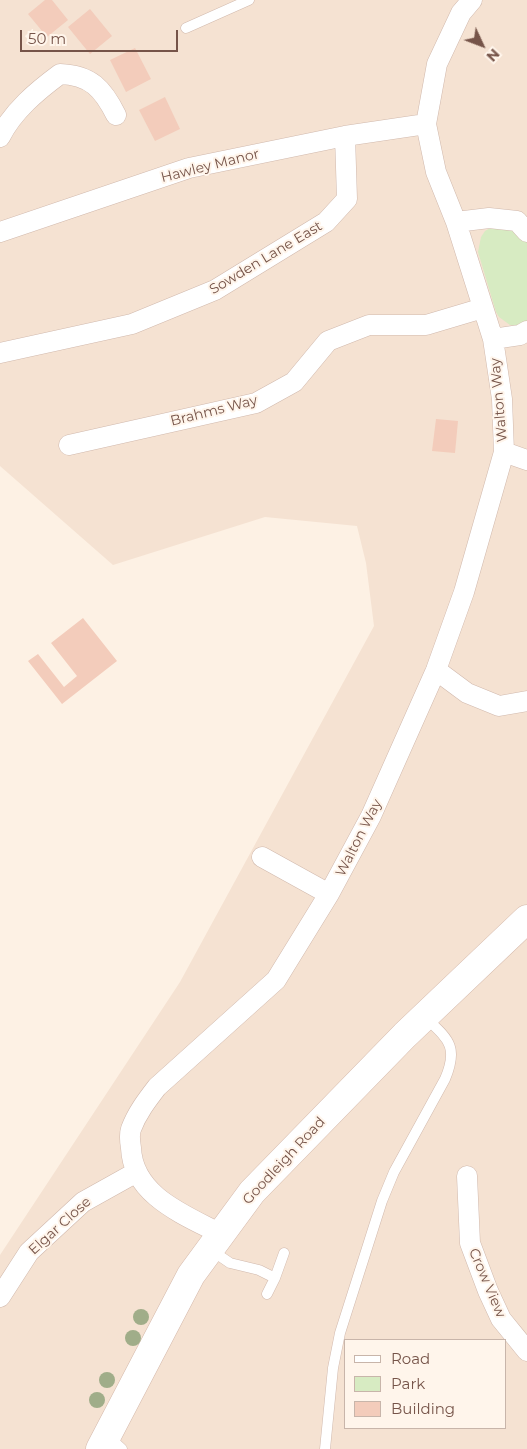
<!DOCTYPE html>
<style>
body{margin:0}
#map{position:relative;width:527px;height:1449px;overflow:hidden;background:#fdf1e4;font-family:Montserrat,sans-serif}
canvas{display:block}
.legend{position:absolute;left:344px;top:1339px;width:162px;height:90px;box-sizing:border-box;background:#fff5eb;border:1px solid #c8b5aa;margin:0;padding:6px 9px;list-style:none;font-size:15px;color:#765449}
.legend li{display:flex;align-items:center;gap:10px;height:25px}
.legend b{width:25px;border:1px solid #c8b5aa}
.north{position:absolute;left:457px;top:20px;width:50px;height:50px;-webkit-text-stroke:4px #fff5eb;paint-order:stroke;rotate:133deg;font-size:14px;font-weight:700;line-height:20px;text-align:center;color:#765449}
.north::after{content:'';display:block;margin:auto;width:18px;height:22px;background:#765449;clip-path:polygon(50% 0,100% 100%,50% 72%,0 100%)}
.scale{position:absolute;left:20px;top:30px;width:158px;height:22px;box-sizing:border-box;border:2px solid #765449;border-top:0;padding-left:6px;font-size:15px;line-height:18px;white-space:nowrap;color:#765449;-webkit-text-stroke:4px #fff5eb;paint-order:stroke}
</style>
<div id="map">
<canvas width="527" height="1449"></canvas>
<ul class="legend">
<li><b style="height:6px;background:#fff"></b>Road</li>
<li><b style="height:14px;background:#d7ebc2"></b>Park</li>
<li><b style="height:14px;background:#f3ccbb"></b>Building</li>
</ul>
<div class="north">N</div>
<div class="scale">50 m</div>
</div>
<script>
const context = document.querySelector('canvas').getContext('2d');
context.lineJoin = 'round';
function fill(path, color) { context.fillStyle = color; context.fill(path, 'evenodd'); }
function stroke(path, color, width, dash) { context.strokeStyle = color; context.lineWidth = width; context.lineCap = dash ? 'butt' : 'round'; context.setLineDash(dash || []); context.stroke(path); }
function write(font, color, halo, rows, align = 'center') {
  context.font = font + ' Montserrat,sans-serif'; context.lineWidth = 4; context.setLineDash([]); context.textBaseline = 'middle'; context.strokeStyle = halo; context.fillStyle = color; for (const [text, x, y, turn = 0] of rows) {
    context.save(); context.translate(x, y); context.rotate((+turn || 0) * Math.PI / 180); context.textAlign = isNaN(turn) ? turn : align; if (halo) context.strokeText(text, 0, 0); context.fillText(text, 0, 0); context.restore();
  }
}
fill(new Path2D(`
 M 0,0 L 527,0 L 527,1449 L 0,1449 L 0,1255 L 180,982 L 374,626 L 366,563 L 357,526 L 265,517 L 113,565 L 0,466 ZM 346,1340 L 506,1340 L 506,1428 L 346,1428 Z`), '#f5e2d2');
fill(new Path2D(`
 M 505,225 L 527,242 L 527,324 L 517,327 L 510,325 L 499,317 L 496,312 L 478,252 L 481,237 L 485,231 L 492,227 Z`), '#d7ebc2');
fill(new Path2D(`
 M 45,0 L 52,0 L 68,20 L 47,37 L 28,14 Z
 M 90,9 L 112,36 L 90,54 L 68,27 Z
 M 135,48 L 151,79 L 126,92 L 110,60 Z
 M 165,97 L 180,129 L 155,141 L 139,110 Z
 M 436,419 L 458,421 L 455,453 L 432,451 Z
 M 83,618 L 117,661 L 62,704 L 28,661 L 38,654 L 64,687 L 77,676 L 51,643 Z`), '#f3ccbb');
const lane = new Path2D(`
 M 186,28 L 249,0
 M 211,1250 L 230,1263 L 259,1270 L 275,1278 L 284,1253
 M 267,1294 L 275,1278
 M 108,1436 L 122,1449
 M 325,1449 L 333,1368 L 340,1333 L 382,1201 L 394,1172 L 445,1079 C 459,1046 448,1039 425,1017`);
const street = new Path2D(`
 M 0,137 C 13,111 37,91 60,74 C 91,75 103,89 116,115
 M 456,222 L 489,218 L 517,221 L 527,232
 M 0,232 L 189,168 L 345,136 L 426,124
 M 493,339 L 520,335 L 527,331
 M 0,353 L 132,324 L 215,290 L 326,222 L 347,199 L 345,136
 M 69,445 L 256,403 L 294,382 L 328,341 L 369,325 L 426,325 L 483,308
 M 504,452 L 527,460
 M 436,670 L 467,693 L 499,706 L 527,701
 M 262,857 L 329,894
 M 467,1176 L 470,1243 L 488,1291 L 501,1319 L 527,1351
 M 221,1234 C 185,1215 133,1196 131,1148 C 130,1142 129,1135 131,1129 C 137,1113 147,1100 157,1087 L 276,980 L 329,894 L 371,816 L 436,670 L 464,592 L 504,452 L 502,399 L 493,339 L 456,222 L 436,172 L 426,124 L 437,64 L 461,13 L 472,0
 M 0,1297 L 29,1252 L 83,1202 L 135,1173`);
const secondary = new Path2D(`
 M 100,1449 L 191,1275 L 252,1192 L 405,1035 L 527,919`);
stroke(lane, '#d1b9ad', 11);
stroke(street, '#d1b9ad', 21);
stroke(secondary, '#d4b8aa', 29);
stroke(lane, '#fff', 10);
stroke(street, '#fff', 20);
stroke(secondary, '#fff', 28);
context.fillStyle = '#a0ad89';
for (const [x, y] of [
 [141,1317],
 [133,1338],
 [107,1380],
 [97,1400]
]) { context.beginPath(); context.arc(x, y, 8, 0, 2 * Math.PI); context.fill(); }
write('14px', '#765449', '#fff5eb', [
 ["Hawley Manor",210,166,-14],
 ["Sowden Lane East",266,258,-31],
 ["Walton Way",499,400,-95],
 ["Brahms Way",214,411,-14],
 ["Walton Way",359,838,-63],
 ["Goodleigh Road",284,1161,-47],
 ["Elgar Close",60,1226,-42],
 ["Crow View",487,1283,67]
]);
</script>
